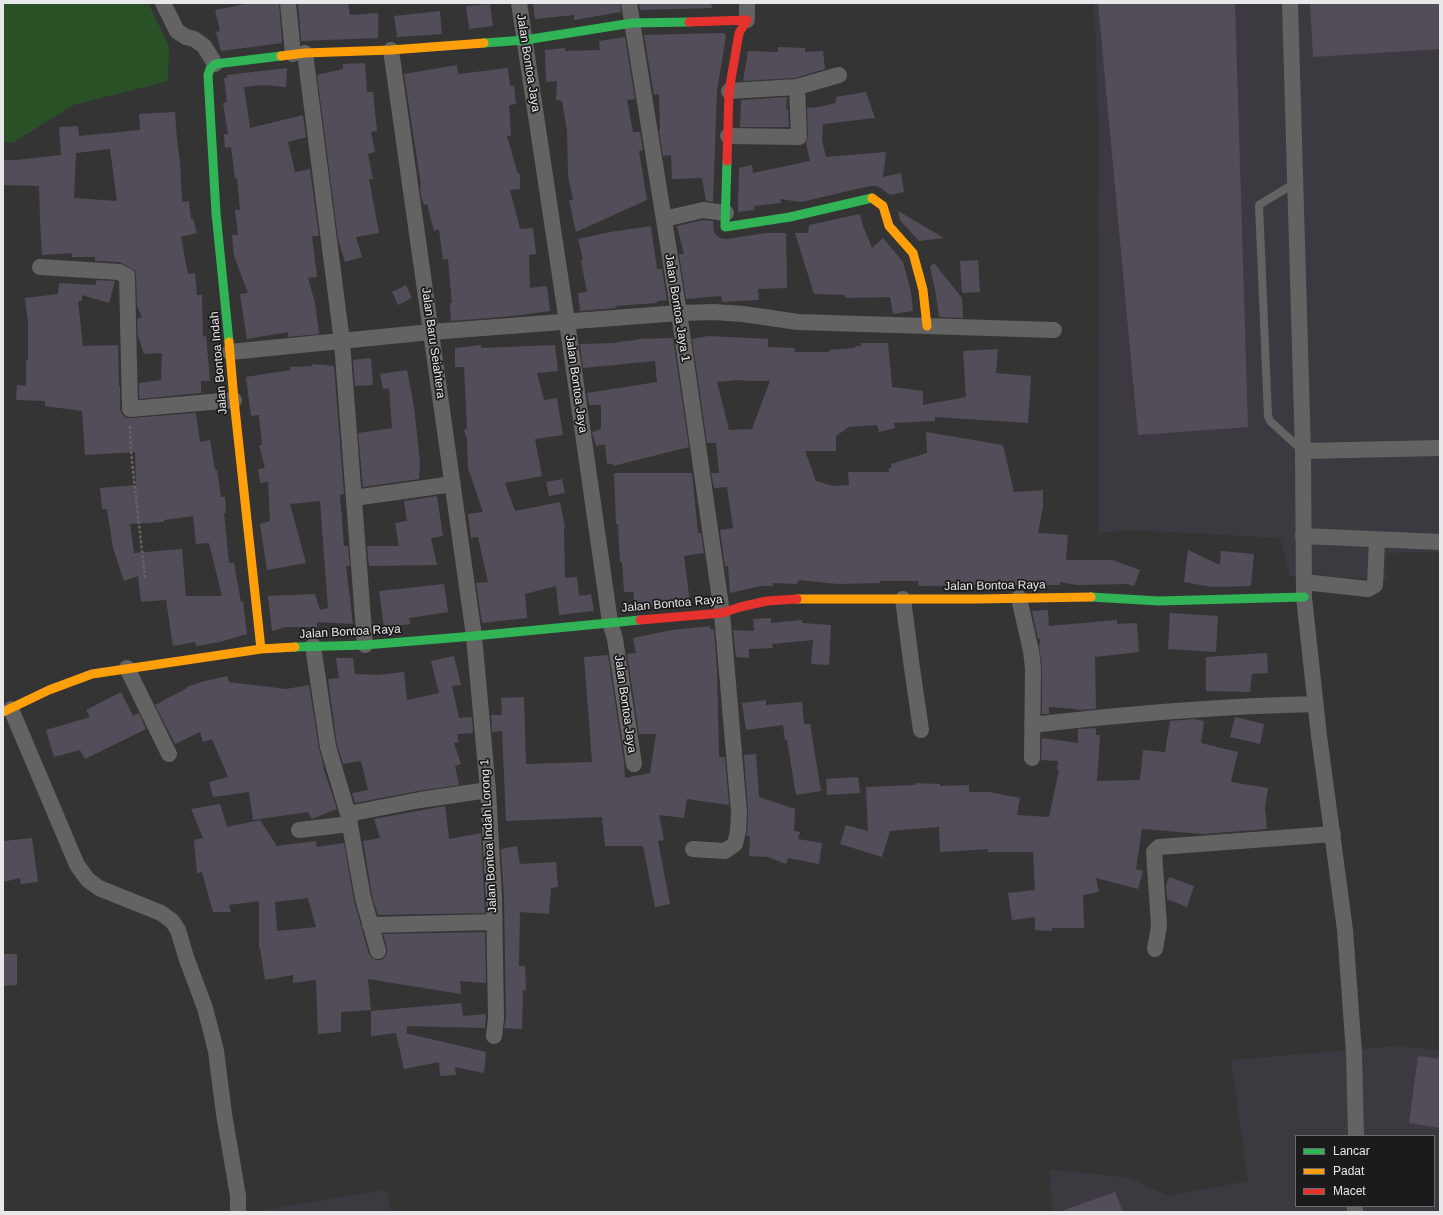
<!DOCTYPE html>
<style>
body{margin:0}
#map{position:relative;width:1443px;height:1215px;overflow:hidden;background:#343435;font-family:Helvetica,sans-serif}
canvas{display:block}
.frame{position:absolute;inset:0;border:4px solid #e8e7e9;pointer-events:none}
.legend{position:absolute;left:1295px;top:1135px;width:140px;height:72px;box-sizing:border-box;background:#1c1b1c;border:1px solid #6e6d6e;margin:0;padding:5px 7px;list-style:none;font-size:12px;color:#e8e7e9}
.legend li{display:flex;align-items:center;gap:8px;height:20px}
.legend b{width:20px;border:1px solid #6e6d6e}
</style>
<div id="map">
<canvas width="1443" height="1215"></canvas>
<div class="frame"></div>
<ul class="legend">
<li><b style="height:5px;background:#30b455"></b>Lancar</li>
<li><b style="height:5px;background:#ff9f0a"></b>Padat</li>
<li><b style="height:5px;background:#e5322d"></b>Macet</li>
</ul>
</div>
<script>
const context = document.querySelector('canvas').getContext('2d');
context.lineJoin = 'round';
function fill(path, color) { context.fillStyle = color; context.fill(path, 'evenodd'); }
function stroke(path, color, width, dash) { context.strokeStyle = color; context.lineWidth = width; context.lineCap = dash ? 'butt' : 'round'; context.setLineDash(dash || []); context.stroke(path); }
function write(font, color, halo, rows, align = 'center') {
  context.font = font + ' Helvetica,sans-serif'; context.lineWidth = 3.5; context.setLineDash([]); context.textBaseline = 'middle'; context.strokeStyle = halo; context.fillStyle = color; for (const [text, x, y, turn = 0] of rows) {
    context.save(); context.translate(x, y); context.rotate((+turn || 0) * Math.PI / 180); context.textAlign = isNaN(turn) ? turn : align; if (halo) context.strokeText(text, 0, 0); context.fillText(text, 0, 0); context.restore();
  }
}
fill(new Path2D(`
 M 1094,3 L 1440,3 L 1440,552 L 1386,553 L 1385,570 L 1387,579 L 1290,576 L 1280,538 L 1130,530 L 1098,533 L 1099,134 Z
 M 1399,1046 L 1440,1050 L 1440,1212 L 1053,1212 L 1049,1169 L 1130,1178 L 1168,1196 L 1248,1181 L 1231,1060 ZM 1296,1136 L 1434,1136 L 1434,1206 L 1296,1206 Z
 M 386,1190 L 392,1212 L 253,1212 Z`), '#3d3940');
fill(new Path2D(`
 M 3,3 L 148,3 L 169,46 L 168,81 L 73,105 L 14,142 L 3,143 Z`), '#2a5126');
fill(new Path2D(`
 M 250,3 L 279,3 L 282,43 L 221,51 L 216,32 L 220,31 L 215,10 Z
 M 298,3 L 348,3 L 350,15 L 378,13 L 378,38 L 301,41 Z
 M 533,3 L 620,3 L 621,12 L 574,20 L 574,15 L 535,19 Z
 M 639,3 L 710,3 L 713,8 L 640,10 Z
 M 1098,3 L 1235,3 L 1248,427 L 1138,435 Z
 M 1310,3 L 1440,3 L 1440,49 L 1313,57 Z
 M 490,4 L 493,26 L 469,29 L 466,6 Z
 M 440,11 L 442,34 L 397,37 L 394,16 Z
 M 724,33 L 726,36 L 717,91 L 713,202 L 706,201 L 702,178 L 672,179 L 671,155 L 663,156 L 659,130 L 660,130 L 659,94 L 654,95 L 644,35 Z
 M 625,37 L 635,99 L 627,100 L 633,132 L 640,132 L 643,150 L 639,151 L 647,200 L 576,232 L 569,200 L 573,200 L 568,176 L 567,130 L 562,101 L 556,100 L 557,81 L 546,82 L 545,50 L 565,48 L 565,51 L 600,50 L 599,41 Z
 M 778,47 L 805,48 L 805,52 L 823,51 L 825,69 L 795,78 L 743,81 L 748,51 L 778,52 Z
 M 365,63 L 367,92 L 373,92 L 377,131 L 371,132 L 375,152 L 368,154 L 373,179 L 369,179 L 379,233 L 356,237 L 362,257 L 345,262 L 338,239 L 317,75 L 343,69 L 343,64 Z
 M 457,65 L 458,74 L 508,68 L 510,86 L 514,86 L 516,104 L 509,105 L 511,136 L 507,136 L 518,174 L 520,174 L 520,189 L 510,190 L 520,229 L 533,228 L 536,254 L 529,255 L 530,288 L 547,286 L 550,311 L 513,316 L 451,321 L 450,303 L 452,303 L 448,259 L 443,260 L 439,229 L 434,231 L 427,204 L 424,205 L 421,196 L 420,186 L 421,185 L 404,74 Z
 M 287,68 L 286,87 L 261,85 L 244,87 L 250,128 L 303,115 L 306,137 L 288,142 L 295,172 L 310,169 L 319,236 L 312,236 L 317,277 L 308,278 L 315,303 L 319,334 L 288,337 L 288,332 L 247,339 L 240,294 L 248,293 L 234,256 L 232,235 L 238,235 L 235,210 L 240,210 L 237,178 L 235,178 L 231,147 L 225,148 L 224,134 L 228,134 L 223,103 L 227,102 L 224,78 L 227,78 L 227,75 Z
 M 866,92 L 875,118 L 823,124 L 822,140 L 826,157 L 886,152 L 883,177 L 901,173 L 904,192 L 890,195 L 883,190 L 882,187 L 882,189 L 876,186 L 870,186 L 801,202 L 780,199 L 781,203 L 754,206 L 755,210 L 738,212 L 739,168 L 752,165 L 753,173 L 810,161 L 806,143 L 808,137 L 807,108 L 818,107 L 836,103 L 836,97 Z
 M 787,97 L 786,109 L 788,109 L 789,127 L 740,127 L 741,100 Z
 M 175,112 L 177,140 L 180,162 L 182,202 L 189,201 L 191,219 L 193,219 L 197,233 L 181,237 L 188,274 L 195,273 L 197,295 L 202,295 L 203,337 L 206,336 L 210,381 L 201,381 L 201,393 L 139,399 L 139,383 L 161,380 L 162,353 L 144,354 L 138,336 L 137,319 L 142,317 L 137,306 L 136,276 L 135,271 L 131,268 L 119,262 L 95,261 L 95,257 L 72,257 L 72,253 L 42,255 L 40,220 L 39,186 L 3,185 L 3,160 L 17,160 L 61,155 L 59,127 L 78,126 L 79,136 L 140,130 L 139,114 ZM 110,149 L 117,201 L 74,198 L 76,153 Z
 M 898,211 L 944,238 L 919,241 L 900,220 Z
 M 860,214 L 863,226 L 872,248 L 883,238 L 903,262 L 911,292 L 913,311 L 893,314 L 890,297 L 845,298 L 845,295 L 814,294 L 795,233 L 808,233 L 809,225 Z
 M 703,220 L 713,221 L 714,233 L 720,238 L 727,239 L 765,233 L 786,233 L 787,288 L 758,289 L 759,300 L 722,302 L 721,296 L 686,299 L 679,254 L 684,254 L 677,226 Z
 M 651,226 L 657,269 L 662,269 L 667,300 L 657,301 L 657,303 L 615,306 L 616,308 L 580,311 L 578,293 L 587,292 L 581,261 L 583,260 L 578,239 L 610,232 Z
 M 978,260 L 980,292 L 962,293 L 960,261 Z
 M 934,263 L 962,298 L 963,318 L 939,317 L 935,289 L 930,267 Z
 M 96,280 L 115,281 L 109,303 L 82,295 L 82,301 L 78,301 L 83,346 L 118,345 L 119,386 L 120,386 L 120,409 L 122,414 L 126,418 L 131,418 L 196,413 L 200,442 L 210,440 L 215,470 L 217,470 L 221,497 L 225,497 L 226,513 L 224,513 L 229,563 L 234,563 L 241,602 L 243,601 L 247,634 L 220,642 L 196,646 L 195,642 L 173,646 L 166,600 L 141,602 L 138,576 L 124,581 L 113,548 L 107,509 L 102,509 L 100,488 L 136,485 L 135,452 L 85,455 L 82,411 L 45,406 L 45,401 L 16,400 L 17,385 L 26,386 L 26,360 L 28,360 L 28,323 L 25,298 L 58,294 L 59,283 L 96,285 ZM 193,516 L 196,544 L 209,543 L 222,596 L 186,596 L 182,549 L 134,553 L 130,524 L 164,522 L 164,520 Z
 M 406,285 L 412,298 L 398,305 L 392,292 Z
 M 708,336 L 768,339 L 768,347 L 794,348 L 795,352 L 829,352 L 829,350 L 855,348 L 855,346 L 861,346 L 861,343 L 888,343 L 892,387 L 923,391 L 923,405 L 966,397 L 963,351 L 998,349 L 996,373 L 1031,376 L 1028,423 L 935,417 L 935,421 L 894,423 L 895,428 L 879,432 L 877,425 L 849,427 L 836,436 L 836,451 L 805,451 L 816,481 L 833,486 L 849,485 L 848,472 L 889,472 L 889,468 L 892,468 L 891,464 L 927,453 L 926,432 L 1003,445 L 1014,492 L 1043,490 L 1043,507 L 1038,533 L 1068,535 L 1066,560 L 1112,560 L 1140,570 L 1134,586 L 1127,584 L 1077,585 L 1060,582 L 1060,585 L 919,586 L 918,581 L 880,581 L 880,583 L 838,584 L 799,580 L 797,584 L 773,583 L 773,586 L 761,586 L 730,593 L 728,566 L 725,566 L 720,530 L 733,528 L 727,487 L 714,488 L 711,473 L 719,473 L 716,443 L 707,443 L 692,339 ZM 737,380 L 751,381 L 770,381 L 752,429 L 729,430 L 717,382 Z
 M 673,338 L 689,447 L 613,466 L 613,464 L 607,464 L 605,444 L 596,446 L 592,432 L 601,429 L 601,405 L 589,405 L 587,393 L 657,382 L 655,361 L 583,368 L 580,344 L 617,343 L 617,342 L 637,340 L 637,339 Z
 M 481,345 L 481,348 L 555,345 L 558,371 L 537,373 L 544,400 L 557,398 L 563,435 L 535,439 L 542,476 L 505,483 L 515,511 L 560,502 L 565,528 L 564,528 L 565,578 L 577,577 L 579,596 L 591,594 L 594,611 L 559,615 L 556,586 L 525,594 L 527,618 L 482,623 L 476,583 L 488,582 L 478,537 L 471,538 L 468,514 L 483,512 L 468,468 L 467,439 L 464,430 L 467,428 L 464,367 L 455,367 L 455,348 Z
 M 371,358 L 373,385 L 355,386 L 353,360 Z
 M 312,364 L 334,366 L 344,494 L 340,495 L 344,546 L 348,546 L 350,566 L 346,566 L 353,624 L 317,622 L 317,627 L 285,627 L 272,631 L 268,596 L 315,594 L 320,610 L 328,608 L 320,501 L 290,504 L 306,563 L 267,570 L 260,524 L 270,521 L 268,482 L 260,483 L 258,469 L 265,468 L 259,445 L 262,445 L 259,415 L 251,416 L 246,377 L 290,370 L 290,367 L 312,366 Z
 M 407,370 L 414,407 L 420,462 L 419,479 L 363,487 L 358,433 L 392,428 L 389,388 L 383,389 L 380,374 Z
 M 614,473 L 692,473 L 698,533 L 701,533 L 704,553 L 684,556 L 690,603 L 633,607 L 634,592 L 624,592 L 622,562 L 620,562 L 618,524 L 616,524 Z
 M 562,479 L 565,493 L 549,496 L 546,482 Z
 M 437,496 L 443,536 L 431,538 L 437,565 L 369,566 L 367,546 L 399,546 L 395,523 L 407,521 L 404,501 Z
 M 1188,550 L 1220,565 L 1221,551 L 1254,554 L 1251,586 L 1212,587 L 1184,582 Z
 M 444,584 L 448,612 L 409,618 L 410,624 L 384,627 L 379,591 Z
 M 1048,610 L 1049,626 L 1117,620 L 1117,624 L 1137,623 L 1139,652 L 1095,657 L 1096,709 L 1077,710 L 1077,709 L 1049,707 L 1049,714 L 1042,714 L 1042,668 L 1039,645 L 1041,639 L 1038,639 L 1032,611 Z
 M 1170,613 L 1218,616 L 1216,652 L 1168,649 Z
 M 771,618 L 771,623 L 802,620 L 802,623 L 831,625 L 829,665 L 811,664 L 813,640 L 772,644 L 773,648 L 749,649 L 749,658 L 736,657 L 733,630 L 754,631 L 753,619 Z
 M 710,626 L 710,629 L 714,629 L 717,671 L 719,757 L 725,757 L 729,805 L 687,799 L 684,818 L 659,815 L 664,840 L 658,841 L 670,904 L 655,907 L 643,846 L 605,846 L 602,817 L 506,821 L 502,731 L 492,732 L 491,715 L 502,715 L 501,698 L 524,697 L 526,764 L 592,762 L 584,657 L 608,655 L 624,761 L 625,778 L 650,773 L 656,734 L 639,734 L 627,654 L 636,653 L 633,638 L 672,630 Z
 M 1267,653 L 1268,673 L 1252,674 L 1250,692 L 1206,691 L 1206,657 Z
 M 454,656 L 461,685 L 452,686 L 459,718 L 472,717 L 473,733 L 457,734 L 459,742 L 454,743 L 461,764 L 455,766 L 459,785 L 418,791 L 355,803 L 352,793 L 368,790 L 361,761 L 343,764 L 337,745 L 328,679 L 339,678 L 336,658 L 353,658 L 355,674 L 378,675 L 404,672 L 407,700 L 439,693 L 431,661 Z
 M 227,676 L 229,682 L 286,689 L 309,685 L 319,748 L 324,767 L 323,767 L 337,809 L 312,819 L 308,812 L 253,820 L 249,792 L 213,797 L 209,782 L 228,777 L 212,739 L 203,742 L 200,732 L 175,744 L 155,705 L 187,688 L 186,687 L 205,681 Z
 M 121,692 L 133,716 L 139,713 L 146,729 L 85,759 L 80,750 L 54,757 L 46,730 L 90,717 L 86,710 Z
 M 766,700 L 766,705 L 802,702 L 804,724 L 810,724 L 821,791 L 796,795 L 787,740 L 785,740 L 783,725 L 746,730 L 742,703 Z
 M 1235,717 L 1264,724 L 1260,744 L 1230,737 Z
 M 1194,719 L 1204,721 L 1201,743 L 1238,752 L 1231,782 L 1268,788 L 1265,808 L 1267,829 L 1203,834 L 1142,829 L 1136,869 L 1143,871 L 1138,889 L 1096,878 L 1099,892 L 1083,895 L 1084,928 L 1052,928 L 1052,931 L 1035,930 L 1035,917 L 1012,920 L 1008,893 L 1035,890 L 1033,852 L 988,852 L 988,849 L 940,852 L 939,827 L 890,831 L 882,857 L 840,844 L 846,825 L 868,831 L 866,787 L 915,785 L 915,783 L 940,784 L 940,786 L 969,785 L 969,792 L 989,792 L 1020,798 L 1017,815 L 1049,817 L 1059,770 L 1057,770 L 1058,761 L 1041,760 L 1042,738 L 1078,743 L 1078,729 L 1096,728 L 1096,735 L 1100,735 L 1097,781 L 1140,780 L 1143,750 L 1165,752 L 1170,721 Z
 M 756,754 L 759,797 L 795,809 L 794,831 L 800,832 L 798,839 L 822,843 L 819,864 L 788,858 L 786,864 L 768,857 L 749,856 L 750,836 L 747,836 L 748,811 L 744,755 Z
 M 858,777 L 860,793 L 827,795 L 826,779 Z
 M 220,804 L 227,827 L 260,820 L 277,846 L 316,841 L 317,847 L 344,843 L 354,901 L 369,954 L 372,958 L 376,960 L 381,960 L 384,958 L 387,954 L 387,948 L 383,934 L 485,932 L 486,983 L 460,981 L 461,994 L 368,979 L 371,1010 L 341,1012 L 341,1032 L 318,1034 L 316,980 L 293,983 L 293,975 L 265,980 L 260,948 L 259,949 L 259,901 L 229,905 L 231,912 L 213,912 L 202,872 L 197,873 L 194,840 L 203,838 L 191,809 ZM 308,898 L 316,927 L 277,931 L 275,902 Z
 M 445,806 L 449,839 L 481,833 L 485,913 L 378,915 L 372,896 L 363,841 L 380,838 L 374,819 Z
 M 32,838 L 38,882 L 21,884 L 20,878 L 3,882 L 3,841 Z
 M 517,846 L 520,864 L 556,862 L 558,887 L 551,888 L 549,914 L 520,912 L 519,966 L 525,966 L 526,990 L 523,990 L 522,1029 L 504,1028 L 506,1019 L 504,898 L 501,849 Z
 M 1169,877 L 1194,886 L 1187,907 L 1167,899 L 1166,885 Z
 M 3,954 L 17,954 L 17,985 L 3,986 Z
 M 461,1003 L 463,1016 L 486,1014 L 485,1028 L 407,1026 L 407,1032 L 405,1033 L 486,1052 L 484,1073 L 455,1067 L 456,1075 L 440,1076 L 439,1062 L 404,1069 L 396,1033 L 371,1036 L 371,1011 Z
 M 1418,1056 L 1440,1059 L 1440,1128 L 1409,1123 Z
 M 1115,1192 L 1123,1212 L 1064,1212 L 1064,1210 Z`), '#534d5a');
stroke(new Path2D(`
 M 130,426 L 131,452 L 145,578`), '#636363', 2.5, [3, 2]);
stroke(new Path2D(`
 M 1295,183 L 1259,205 L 1268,416 L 1270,421 L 1303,451`), '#636363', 8);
stroke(new Path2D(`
 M 163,3 L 177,31 L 186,37 L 194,39 L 204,46 L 215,64
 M 288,3 L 293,54
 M 519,3 L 567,322 L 610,622 L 615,639 L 634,764
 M 629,3 L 679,313 L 722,613 L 739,812 L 738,831 L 735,844 L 725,851 L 693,849
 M 747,3 L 747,20
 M 1290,3 L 1303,451 L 1304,597 L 1319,736 L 1345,930 L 1354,1053 L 1356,1136
 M 391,50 L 474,636 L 488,790 L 494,898 L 496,1019 L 494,1036
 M 305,53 L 342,342 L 365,645
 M 729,91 L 797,87 L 839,75
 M 728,136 L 799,137 L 797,87
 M 664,219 L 703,210 L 726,213
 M 40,267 L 119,272 L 127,276 L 130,409 L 234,400
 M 230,352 L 431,332 L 679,313 L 714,312 L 743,314 L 798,322 L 1054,330
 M 1303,451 L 1440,448
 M 354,498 L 453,484
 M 1303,536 L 1440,542
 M 1304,582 L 1368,589 L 1375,585 L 1377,540
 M 1019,598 L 1031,651 L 1033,668 L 1032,758
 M 903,599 L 911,661 L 921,730
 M 313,646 L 328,747 L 348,814 L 363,898 L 378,951
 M 127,668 L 169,754
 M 11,709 L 77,865 L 88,880 L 99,888 L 161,913 L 172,921 L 178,930 L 186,957 L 205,1008 L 211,1031 L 216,1051 L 224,1114 L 238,1196 L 238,1212
 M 1032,725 C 1126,714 1221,706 1315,704
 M 348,814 L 420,800 L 488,790
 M 299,830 L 350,824
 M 370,925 L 494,922
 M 1155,949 L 1159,926 L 1154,852 L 1159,847 L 1333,834
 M 1355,1212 L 1355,1206`), '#636363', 16);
stroke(new Path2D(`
 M 484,43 L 525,40 L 632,23 L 689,22
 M 727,161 L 725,227 L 790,217 L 872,198
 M 229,342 L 216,213 L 208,75 L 210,69 L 215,64 L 281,56
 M 1091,597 L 1159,601 L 1304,597
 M 295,647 L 365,645 L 474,636 L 640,620`), '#30b455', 9);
stroke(new Path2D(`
 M 281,56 L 305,53 L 391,50 L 484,43
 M 872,198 L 883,206 L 889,226 L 913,253 L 923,290 L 927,326
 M 229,342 L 234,400 L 261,649
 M 797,599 L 978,599 L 1091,597
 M 3,712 L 49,690 L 92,674 L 261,649 L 295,647`), '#ff9f0a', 9);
stroke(new Path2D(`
 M 689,22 L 747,20 L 739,33 L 729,91 L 727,161
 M 640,620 L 722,613 L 740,607 L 767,601 L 797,599`), '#e5322d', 9);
write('12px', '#e8e7e9', '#1c1b1c', [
 ["Jalan Bontoa Jaya",528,63,81],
 ["Jalan Bontoa Jaya 1",677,308,81],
 ["Jalan Baru Seiahtera",433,343,82],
 ["Jalan Bontoa Indah",219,363,-95],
 ["Jalan Bontoa Jaya",576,384,82],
 ["Jalan Bontoa Raya",995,586,-1],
 ["Jalan Bontoa Raya",672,604,-5],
 ["Jalan Bontoa Raya",350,632,-3],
 ["Jalan Bontoa Jaya",625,704,82],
 ["Jalan Bontoa Indah Lorong 1",489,836,-93]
]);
</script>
